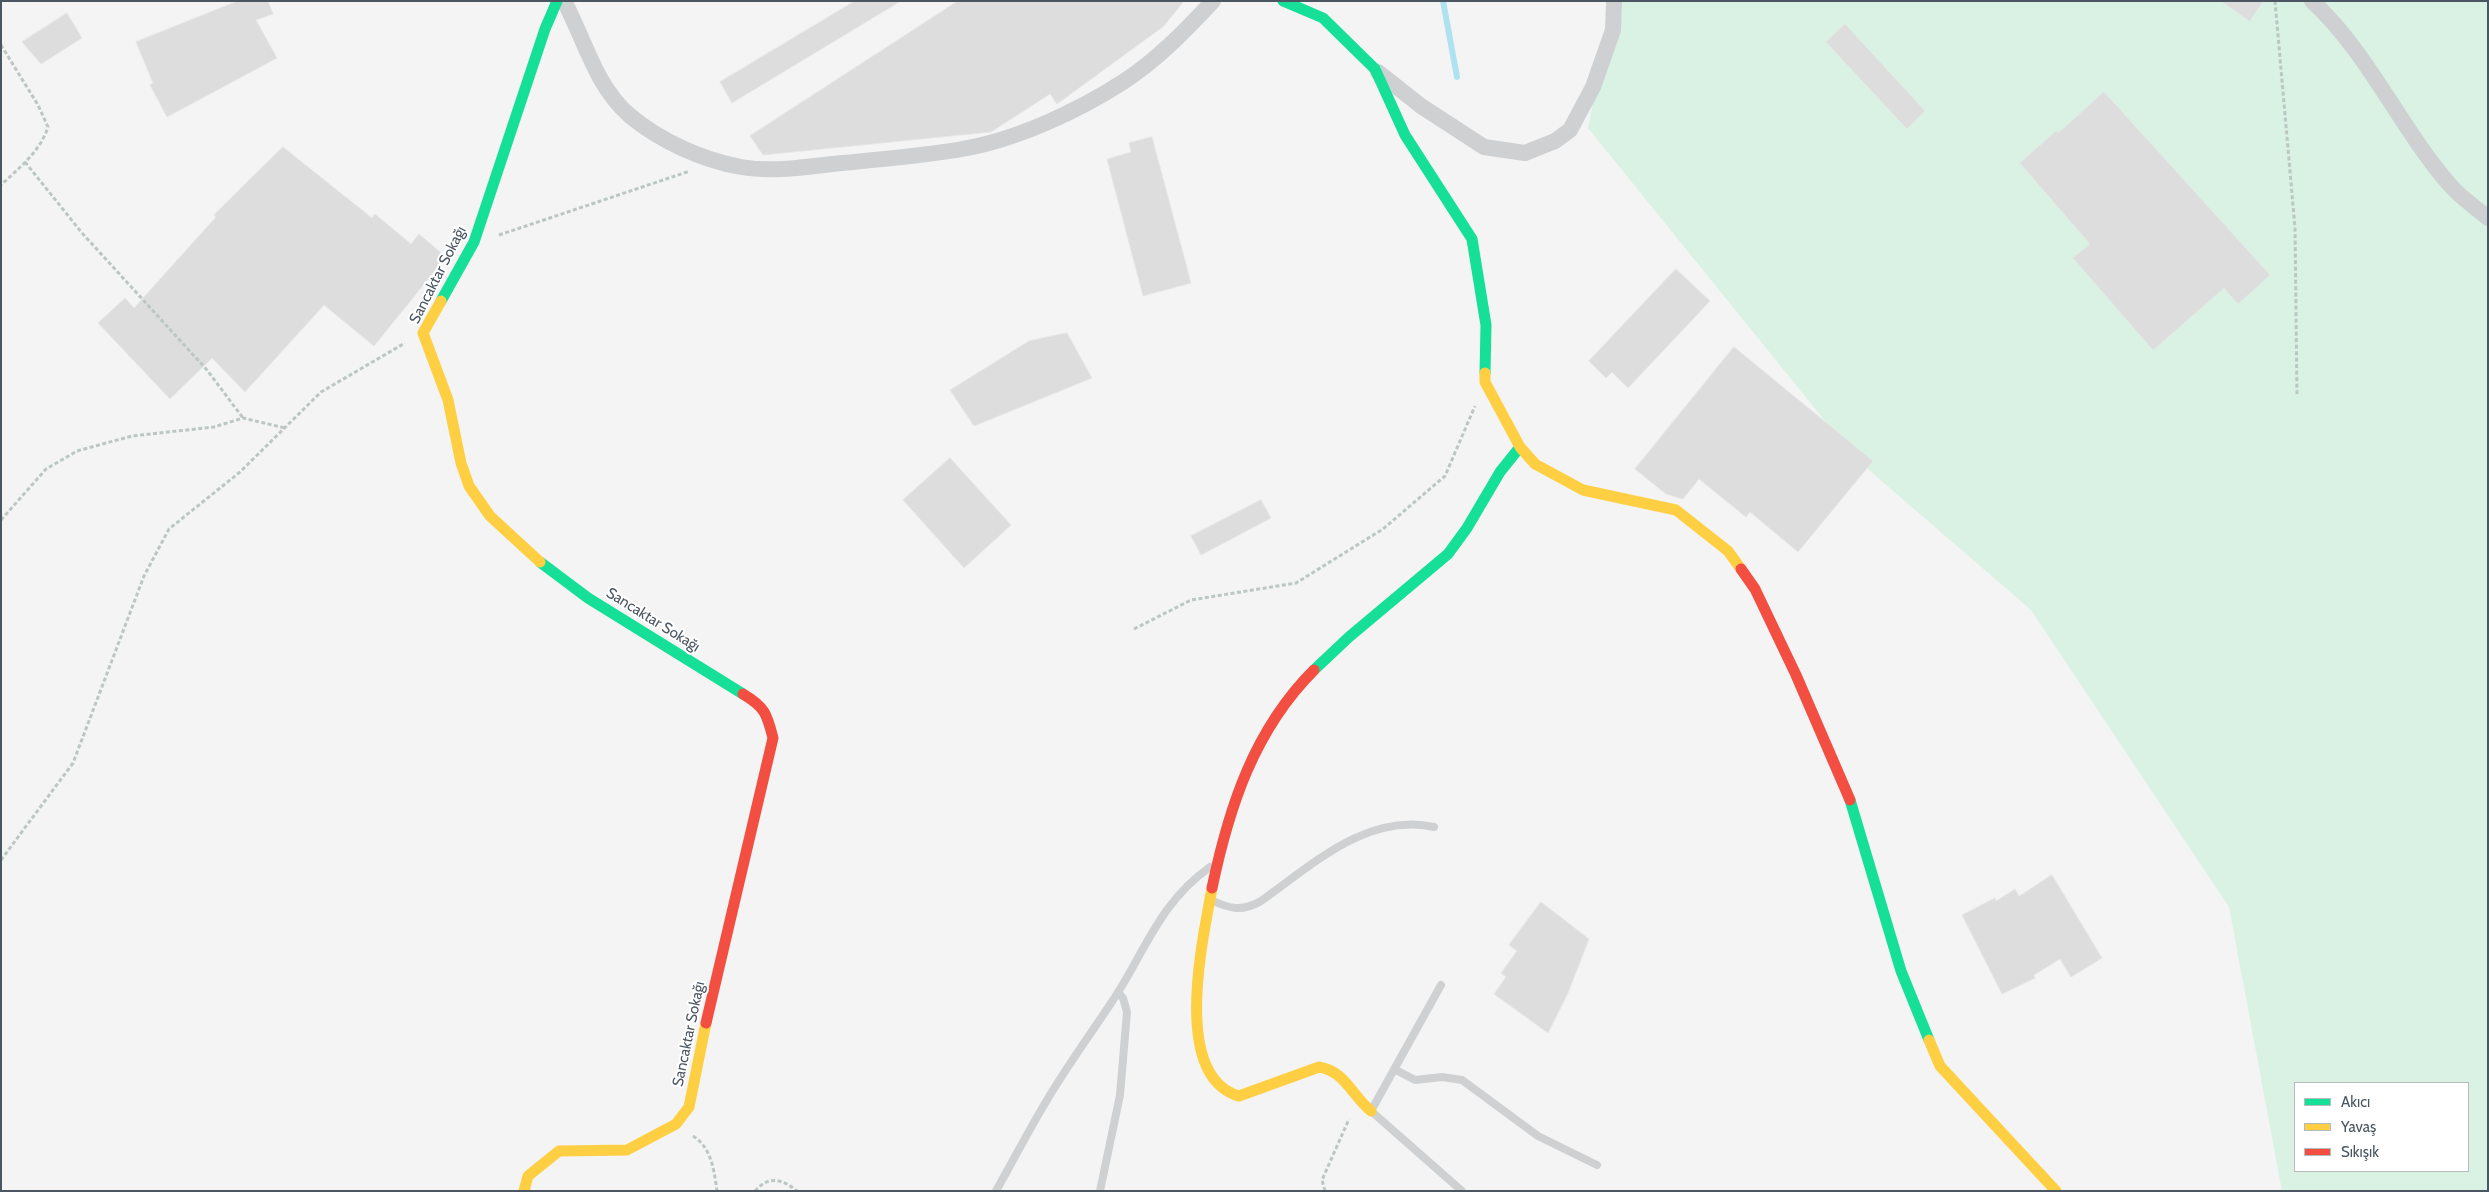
<!DOCTYPE html>
<meta charset="utf-8">
<style>
body{margin:0}
#map{position:relative;width:2489px;height:1192px;overflow:hidden;background:#f4f4f4;font-family:Cabin,sans-serif}
canvas{display:block}
.frame{position:absolute;inset:0;border:2px solid #4a5661;pointer-events:none}
.legend{position:absolute;left:2294px;top:1082px;width:175px;height:90px;box-sizing:border-box;background:#fff;border:1px solid #b7bbc0;margin:0;padding:6px 9px;list-style:none;font-size:15px;color:#4a5661}
.legend li{display:flex;align-items:center;gap:10px;height:25px}
.legend b{width:25px;border:1px solid #b7bbc0}
</style>
<div id="map">
<canvas width="2489" height="1192"></canvas>
<div class="frame"></div>
<ul class="legend">
<li><b style="height:6px;background:#16e098"></b>Akıcı</li>
<li><b style="height:6px;background:#ffcf43"></b>Yavaş</li>
<li><b style="height:6px;background:#f24e42"></b>Sıkışık</li>
</ul>
</div>
<script>
const context = document.querySelector('canvas').getContext('2d');
context.lineJoin = 'round';
function fill(path, color) { context.fillStyle = color; context.fill(path, 'evenodd'); }
function stroke(path, color, width, dash) { context.strokeStyle = color; context.lineWidth = width; context.lineCap = dash ? 'butt' : 'round'; context.setLineDash(dash || []); context.stroke(path); }
function write(font, color, halo, rows, align = 'center') {
  context.font = font + ' Cabin,sans-serif'; context.lineWidth = 4; context.setLineDash([]); context.textBaseline = 'middle'; context.strokeStyle = halo; context.fillStyle = color; for (const [text, x, y, turn = 0] of rows) {
    context.save(); context.translate(x, y); context.rotate((+turn || 0) * Math.PI / 180); context.textAlign = isNaN(turn) ? turn : align; if (halo) context.strokeText(text, 0, 0); context.fillText(text, 0, 0); context.restore();
  }
}
fill(new Path2D(`
 M 1613,1 L 2488,1 L 2488,1191 L 2282,1191 L 2229,907 L 2031,610 L 1855,458 L 1588,128 ZM 2295,1083 L 2468,1083 L 2468,1171 L 2295,1171 Z`), '#d9f2e3');
stroke(new Path2D(`
 M 1443,1 L 1457,77`), '#aee2f0', 6);
const building = new Path2D(`
 M 238,1 L 268,1 L 273,14 L 256,20 L 277,58 L 167,117 L 150,85 L 153,83 L 136,42 Z
 M 855,1 L 901,1 L 732,103 L 720,82 Z
 M 958,1 L 1184,1 L 1164,26 L 1057,104 L 1050,94 L 991,132 L 763,155 L 750,136 Z
 M 2221,1 L 2263,1 L 2250,21 Z
 M 67,13 L 82,38 L 41,64 L 22,42 Z
 M 1845,24 L 1925,111 L 1907,129 L 1826,42 Z
 M 2104,92 L 2270,275 L 2238,304 L 2224,288 L 2153,350 L 2073,258 L 2090,244 L 2020,163 L 2056,131 L 2058,133 Z
 M 1152,137 L 1191,283 L 1143,296 L 1107,159 L 1131,152 L 1129,143 Z
 M 283,147 L 372,218 L 375,214 L 411,244 L 419,234 L 446,257 L 374,346 L 324,305 L 245,392 L 212,358 L 170,399 L 98,323 L 125,298 L 134,308 L 216,217 L 214,215 Z
 M 1676,269 L 1710,301 L 1628,388 L 1612,372 L 1606,378 L 1589,361 Z
 M 1067,333 L 1092,378 L 974,426 L 950,390 L 1029,341 Z
 M 1734,347 L 1873,461 L 1798,552 L 1750,512 L 1746,517 L 1699,479 L 1683,499 L 1666,494 L 1635,469 Z
 M 950,458 L 1011,525 L 964,568 L 903,500 Z
 M 1261,500 L 1271,518 L 1201,555 L 1191,536 Z
 M 2052,875 L 2102,958 L 2071,977 L 2060,959 L 2034,975 L 2035,978 L 2002,994 L 1962,915 L 1995,898 L 1996,901 L 2015,889 L 2019,896 Z
 M 1541,902 L 1589,939 L 1568,993 L 1548,1033 L 1494,994 L 1506,977 L 1501,973 L 1517,951 L 1509,945 Z`);
fill(building, '#ddddde');
stroke(building, '#e5e6e7', 1);
stroke(new Path2D(`
 M 2275,1 L 2295,228 L 2297,396
 M 1,45 L 38,105 L 48,127 C 40,152 19,168 1,185
 M 25,162 L 82,233 L 207,370 L 243,418
 M 499,235 L 690,171
 M 1,520 L 46,469 L 77,451 L 132,436 L 214,427 L 243,418 L 285,428
 M 1134,629 L 1191,600 L 1296,583 L 1383,529 L 1445,476 L 1475,406
 M 1,860 L 73,763 L 144,576 L 169,529 L 240,472 L 321,392 L 405,343
 M 693,1136 C 712,1148 714,1171 717,1191
 M 755,1191 C 769,1175 782,1179 797,1191
 M 1325,1191 L 1322,1180 L 1349,1119`), '#bcc7c4', 3, [4, 2.5]);
stroke(new Path2D(`
 M 1211,900 C 1230,909 1242,912 1261,901 C 1311,866 1367,812 1434,827
 M 1441,985 L 1371,1111 L 1462,1191
 M 1394,1069 L 1415,1080 L 1442,1077 L 1462,1080 L 1538,1136 L 1597,1165
 M 996,1191 C 1014,1159 1031,1126 1050,1095 C 1071,1060 1095,1028 1117,994 C 1147,946 1162,901 1210,867
 M 1100,1191 L 1120,1095 L 1127,1012 L 1123,998 L 1118,992`), '#ced0d2', 8);
stroke(new Path2D(`
 M 564,1 C 585,40 595,85 629,115 C 660,141 702,160 741,167 C 775,173 809,166 842,163 C 882,159 923,156 962,149 C 1016,140 1078,111 1123,82 C 1157,60 1186,30 1213,1
 M 2312,1 C 2368,52 2400,128 2450,185 C 2460,197 2475,207 2488,218
 M 1378,72 L 1421,106 L 1484,147 L 1525,153 L 1555,141 L 1570,130 L 1593,87 L 1613,30 L 1614,1`), '#ced0d2', 16);
stroke(new Path2D(`
 M 1283,1 L 1323,18 L 1375,69 L 1405,135 L 1472,239 L 1486,325 L 1485,373
 M 441,301 L 474,242 L 545,29 L 557,1
 M 540,562 L 588,598 L 743,694
 M 1314,670 L 1349,637 L 1448,554 L 1467,528 L 1500,472 L 1520,447
 M 1850,800 L 1901,971 L 1929,1040`), '#16e098', 11);
stroke(new Path2D(`
 M 441,301 L 423,333 L 448,400 L 461,463 L 469,486 L 490,516 L 540,562
 M 1485,373 L 1485,382 L 1520,447 L 1535,464 L 1583,490 L 1676,510 L 1728,551 L 1741,569
 M 1212,888 C 1203,939 1171,1076 1239,1096 L 1319,1067 C 1345,1071 1352,1096 1371,1111
 M 1929,1040 L 1940,1066 L 2056,1191
 M 524,1191 L 528,1176 L 559,1151 L 627,1150 L 676,1124 L 689,1107 L 706,1023`), '#ffcf43', 11);
stroke(new Path2D(`
 M 1741,569 L 1755,589 L 1796,675 L 1850,800
 M 1212,888 C 1229,807 1254,730 1314,670
 M 706,1023 L 773,738 C 767,714 765,707 743,694`), '#f24e42', 11);
write('15px', '#4a5661', '#fff', [
 ["Sancaktar Sokağı",438,275,-63],
 ["Sancaktar Sokağı",653,620,32],
 ["Sancaktar Sokağı",689,1034,-78]
]);
</script>
